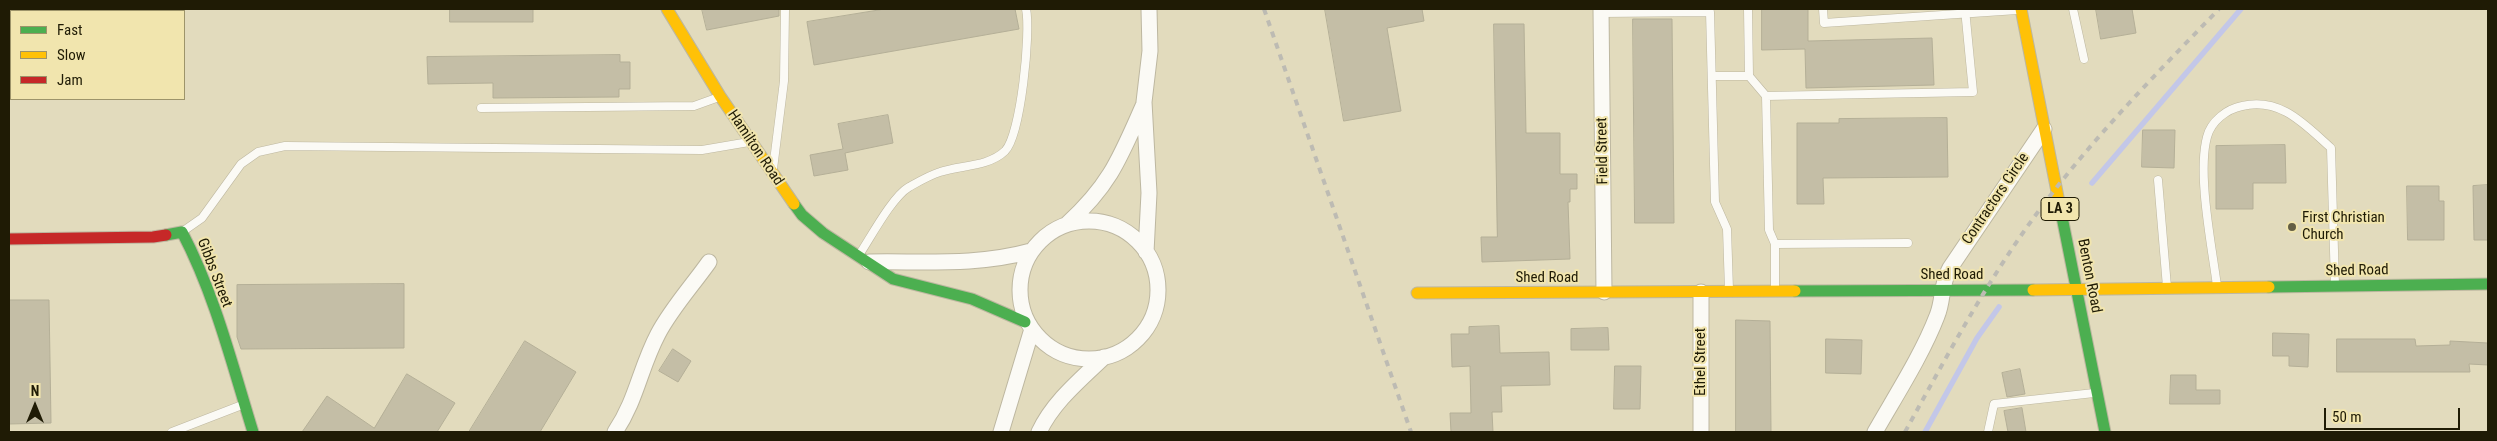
<!DOCTYPE html>
<style>
body{margin:0}
#map{position:relative;width:2497px;height:441px;overflow:hidden;background:#e2dbbd;font-family:"Roboto Condensed",sans-serif}
canvas{display:block}
.frame{position:absolute;inset:0;border:10px solid #1f1b05;pointer-events:none}
.legend{position:absolute;left:10px;top:10px;width:175px;height:90px;box-sizing:border-box;background:#f1e5ae;border:1px solid #9d946a;margin:0;padding:6px 9px;list-style:none;font-size:15px;color:#1f1b05}
.legend li{display:flex;align-items:center;gap:10px;height:25px}
.legend b{width:25px;border:1px solid #9d946a}
.north{position:absolute;left:10px;top:381px;width:50px;height:50px;-webkit-text-stroke:4px #f1e5ae;paint-order:stroke;rotate:0deg;font-size:14px;font-weight:700;line-height:20px;text-align:center;color:#1f1b05}
.north::after{content:'';display:block;margin:auto;width:18px;height:22px;background:#1f1b05;clip-path:polygon(50% 0,100% 100%,50% 72%,0 100%)}
.scale{position:absolute;left:2324px;top:408px;width:136px;height:22px;box-sizing:border-box;border:2px solid #1f1b05;border-top:0;padding-left:6px;font-size:15px;line-height:18px;white-space:nowrap;color:#1f1b05;-webkit-text-stroke:4px #f1e5ae;paint-order:stroke}
</style>
<div id="map">
<canvas width="2497" height="441"></canvas>
<div class="frame"></div>
<ul class="legend">
<li><b style="height:6px;background:#4caf50"></b>Fast</li>
<li><b style="height:6px;background:#ffc107"></b>Slow</li>
<li><b style="height:6px;background:#c62828"></b>Jam</li>
</ul>
<div class="north">N</div>
<div class="scale">50 m</div>
</div>
<script>
const context = document.querySelector('canvas').getContext('2d');
context.lineJoin = 'round';
function stroke(path, color, width, dash) { context.strokeStyle = color; context.lineWidth = width; context.lineCap = dash ? 'butt' : 'round'; context.setLineDash(dash || []); context.stroke(path); }
function fill(path, color) { context.fillStyle = color; context.fill(path, 'evenodd'); }
function write(font, color, halo, rows, align = 'center') {
  context.font = font + ' "Roboto Condensed",sans-serif'; context.lineWidth = 4; context.setLineDash([]); context.textBaseline = 'middle'; context.strokeStyle = halo; context.fillStyle = color; for (const [text, x, y, turn = 0] of rows) {
    context.save(); context.translate(x, y); context.rotate((+turn || 0) * Math.PI / 180); context.textAlign = isNaN(turn) ? turn : align; if (halo) context.strokeText(text, 0, 0); context.fillText(text, 0, 0); context.restore();
  }
}
stroke(new Path2D(`
 M 2092,183 L 2241,9
 M 1925,432 L 1977,338 L 1999,307`), '#c3c7e8', 5.5);
const building = new Path2D(`
 M 450,9 L 533,9 L 533,22 L 450,22 Z
 M 702,9 L 779,9 L 779,16 L 707,30 Z
 M 885,9 L 1015,9 L 1019,29 L 814,65 L 807,22 Z
 M 1325,9 L 1422,9 L 1424,21 L 1387,28 L 1401,111 L 1344,121 Z
 M 1762,9 L 1808,9 L 1808,41 L 1932,38 L 1934,85 L 1806,88 L 1805,49 L 1762,50 Z
 M 2096,9 L 2132,9 L 2136,33 L 2101,39 Z
 M 1633,19 L 1672,19 L 1674,223 L 1635,223 Z
 M 1494,24 L 1524,24 L 1526,133 L 1560,133 L 1560,174 L 1577,174 L 1577,189 L 1570,189 L 1570,202 L 1568,202 L 1570,259 L 1482,262 L 1481,237 L 1497,237 Z
 M 620,55 L 620,62 L 630,62 L 630,89 L 619,89 L 619,97 L 493,98 L 493,83 L 428,84 L 427,57 Z
 M 888,115 L 893,143 L 845,153 L 848,170 L 814,176 L 810,155 L 843,149 L 838,124 Z
 M 1947,118 L 1948,177 L 1823,178 L 1824,204 L 1797,204 L 1797,123 L 1839,123 L 1839,119 Z
 M 2143,130 L 2175,130 L 2174,168 L 2142,167 Z
 M 2285,145 L 2286,183 L 2253,183 L 2253,209 L 2216,209 L 2216,146 Z
 M 2488,185 L 2488,240 L 2474,240 L 2473,186 Z
 M 2407,186 L 2439,186 L 2439,201 L 2444,201 L 2444,240 L 2408,240 Z
 M 404,284 L 404,348 L 241,349 L 237,337 L 237,285 Z
 M 9,300 L 49,300 L 51,423 L 9,424 Z
 M 1736,320 L 1770,321 L 1771,432 L 1736,432 Z
 M 1499,326 L 1500,353 L 1549,352 L 1550,385 L 1501,386 L 1502,412 L 1492,412 L 1493,432 L 1451,432 L 1450,413 L 1471,413 L 1470,366 L 1452,367 L 1451,334 L 1469,334 L 1469,327 Z
 M 1608,328 L 1609,350 L 1571,350 L 1571,329 Z
 M 2273,333 L 2309,334 L 2308,367 L 2289,366 L 2289,356 L 2273,356 Z
 M 1826,339 L 1862,340 L 1861,374 L 1826,373 Z
 M 2337,339 L 2415,339 L 2416,346 L 2450,345 L 2450,341 L 2488,343 L 2488,365 L 2469,364 L 2470,372 L 2337,372 Z
 M 525,341 L 576,372 L 540,432 L 469,432 Z
 M 673,349 L 691,361 L 678,382 L 659,371 Z
 M 1615,366 L 1641,366 L 1640,409 L 1614,409 Z
 M 2020,369 L 2025,394 L 2007,397 L 2002,373 Z
 M 407,374 L 455,403 L 437,432 L 302,432 L 327,396 L 374,428 Z
 M 2171,375 L 2196,375 L 2196,390 L 2220,390 L 2220,404 L 2170,404 Z
 M 2022,408 L 2026,432 L 2008,432 L 2004,411 Z`);
fill(building, '#c4bea6');
stroke(building, '#b4af97', 1);
const lane = new Path2D(`
 M 1748,9 L 1749,76 L 1766,96 L 1769,230 L 1775,244 L 1775,289
 M 1823,9 L 1824,23 L 2017,10
 M 2073,9 L 2084,59
 M 1601,13 L 1710,12 L 1715,202 L 1727,229 L 1729,290
 M 1712,76 L 1749,76
 M 1766,96 L 1973,92 L 1965,9
 M 481,108 L 694,106 L 719,97
 M 773,169 L 784,81 L 785,9
 M 2158,180 L 2167,287
 M 182,232 L 202,218 L 241,164 L 258,152 L 285,146 L 702,150 L 749,142
 M 1775,244 L 1908,243
 M 859,255 C 871,237 892,197 909,187 C 918,182 930,175 940,172 C 961,165 988,167 1005,151 C 1021,135 1031,31 1026,9
 M 2217,286 C 2212,247 2197,174 2207,137 C 2211,121 2227,109 2242,106 C 2281,97 2305,125 2331,148 L 2335,285
 M 172,432 L 242,405
 M 1988,432 L 1994,404 L 2094,393`);
const street = new Path2D(`
 M 1601,9 L 1604,292
 M1020 290a69 69 0 1 1 138 0a69 69 0 1 1-138 0Z
 M 1067,224 C 1110,185 1120,158 1143,106
 M 1146,252 L 1149,193 L 1144,102 L 1150,51 L 1149,9
 M 869,262 C 924,261 977,266 1031,251
 M 1701,292 L 1701,432
 M 615,432 C 637,399 640,368 658,334 C 671,309 692,286 709,262
 M 1001,432 L 1032,329
 M 1039,432 C 1053,402 1080,380 1104,357
 M 1875,432 C 1896,395 1922,355 1937,316 C 1944,299 1940,286 1950,268 L 2044,129`);
const fast = new Path2D(`
 M 2059,202 L 2105,432
 M 794,204 L 802,215 L 823,233 L 893,279 L 972,299 L 1025,322
 M 166,235 L 182,232 C 215,295 232,364 253,432
 M 2269,287 L 2488,284
 M 1795,291 L 2033,290`);
const slow = new Path2D(`
 M 667,9 L 720,96 L 794,204
 M 2021,9 L 2059,202
 M 2033,290 L 2269,287
 M 1417,293 L 1795,291`);
const jam = new Path2D(`
 M 9,239 L 153,237 L 166,235`);
stroke(lane, '#bdb7a0', 9);
stroke(street, '#bdb7a0', 17);
stroke(fast, '#bdb7a0', 13);
stroke(slow, '#bdb7a0', 13);
stroke(jam, '#bdb7a0', 13);
stroke(lane, '#fbfaf5', 8);
stroke(street, '#fbfaf5', 15);
stroke(fast, '#4caf50', 11);
stroke(slow, '#ffc107', 11);
stroke(jam, '#c62828', 11);
stroke(new Path2D(`
 M 1264,9 L 1411,432
 M 1905,432 C 1943,363 1981,292 2027,227 C 2083,148 2152,78 2219,9`), '#bdbbb3', 4, [6, 6]);
for (const [x, y, r, color] of [
 [2292,227,5,"#635e45"]
]) { const dot = new Path2D(); dot.arc(x, y, r, 0, 2 * Math.PI); context.fillStyle = color; context.fill(dot); stroke(dot, '#f1e5ae', 2); }
for (const [x, y, w] of [
 [2060,209,38]
]) { const box = new Path2D(); box.roundRect(x - w / 2, y - 11.5, w, 23, 4); context.fillStyle = '#f1e5ae'; context.fill(box); stroke(box, '#1f1b05', 1); }
write('bold 14px', '#1f1b05', null, [
 ["LA 3",2060,209]
]);
write('15px', '#1f1b05', '#f1e5ae', [
 ["Hamilton Road",755,148,56],
 ["Field Street",1603,151,-91],
 ["Contractors Circle",1996,199,-56],
 ["Shed Road",2357,271,-1],
 ["Gibbs Street",214,273,69],
 ["Shed Road",1952,275],
 ["Benton Road",2089,276,79],
 ["Shed Road",1547,278],
 ["Ethel Street",1701,362,-90]
]);
write('15px', '#1f1b05', '#f1e5ae', [
 ["First Christian",2302,218],
 ["Church",2302,235]
], 'left');
</script>
